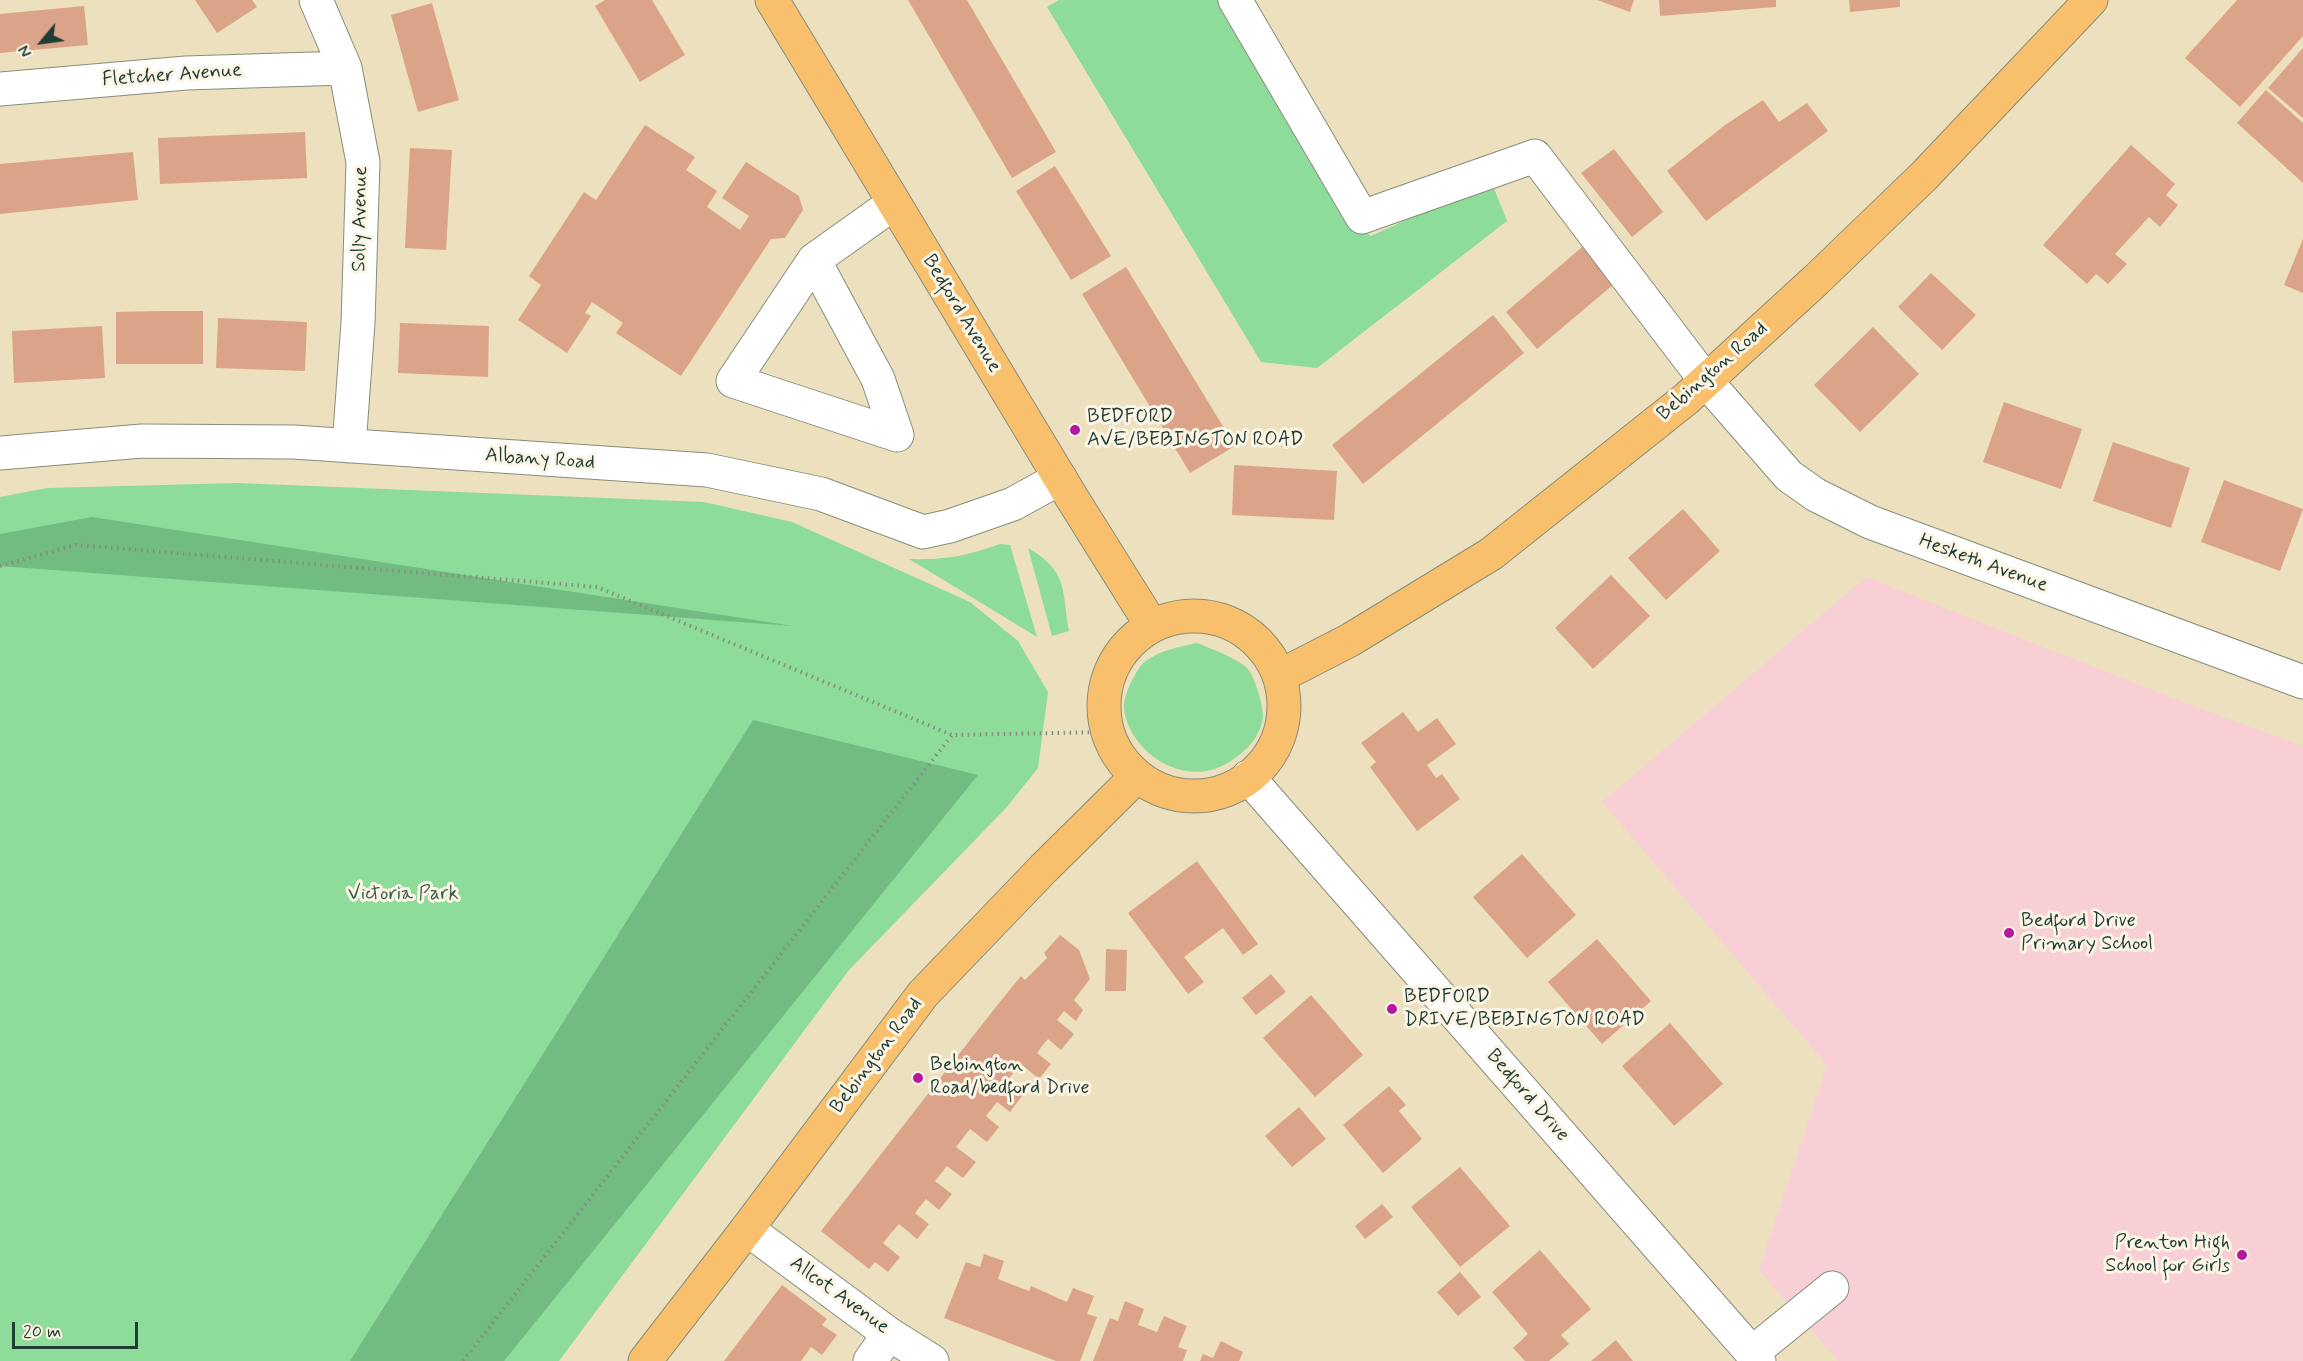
<!DOCTYPE html>
<style>
body{margin:0}
#map{position:relative;width:2303px;height:1361px;overflow:hidden;background:#ede0bf;font-family:Mynerve,sans-serif}
canvas{display:block}
.north{position:absolute;left:12px;top:12px;width:60px;height:60px;-webkit-text-stroke:4px #fcf5e5;paint-order:stroke;rotate:241deg;font-size:16px;font-weight:700;line-height:24px;text-align:center;color:#1f3d34}
.north::after{content:'';display:block;margin:auto;width:21px;height:27px;background:#1f3d34;clip-path:polygon(50% 0,100% 100%,50% 72%,0 100%)}
.scale{position:absolute;left:12px;top:1322px;width:126px;height:27px;box-sizing:border-box;border:3px solid #1f3d34;border-top:0;padding-left:8px;font-size:18px;line-height:21px;white-space:nowrap;color:#1f3d34;-webkit-text-stroke:4px #fcf5e5;paint-order:stroke}
</style>
<div id="map">
<canvas width="2303" height="1361"></canvas>
<div class="north">N</div>
<div class="scale">20 m</div>
</div>
<script>
const context = document.querySelector('canvas').getContext('2d');
context.lineJoin = 'round';
function fill(path, color) { context.fillStyle = color; context.fill(path, 'evenodd'); }
function stroke(path, color, width, dash) { context.strokeStyle = color; context.lineWidth = width; context.lineCap = dash ? 'butt' : 'round'; context.setLineDash(dash || []); context.stroke(path); }
function write(font, color, halo, rows, align = 'center') {
  context.font = font + ' Mynerve,sans-serif'; context.lineWidth = 6; context.setLineDash([]); context.textBaseline = 'middle'; context.strokeStyle = halo; context.fillStyle = color; for (const [text, x, y, turn = 0] of rows) {
    context.save(); context.translate(x, y); context.rotate((+turn || 0) * Math.PI / 180); context.textAlign = isNaN(turn) ? turn : align; if (halo) context.strokeText(text, 0, 0); context.fillText(text, 0, 0); context.restore();
  }
}
fill(new Path2D(`
 M 1866,577 L 2193,706 L 2303,746 L 2303,1361 L 1838,1361 L 1759,1270 L 1827,1065 L 1602,802 Z`), '#f7cfd5');
fill(new Path2D(`
 M 1059,0 L 1220,0 L 1340,214 L 1371,236 L 1491,181 L 1507,221 L 1317,368 L 1261,362 L 1047,7 Z
 M 238,483 L 704,502 L 792,522 L 970,602 L 1018,641 L 1048,692 L 1038,768 L 1006,808 L 849,970 L 559,1361 L 0,1361 L 0,497 L 47,488 Z
 M 1000,544 L 1010,545 L 1037,637 L 909,559 C 946,560 966,556 1000,544 Z
 M 1028,548 C 1068,571 1062,590 1069,631 L 1052,636 Z
 M 1197,643 C 1214,650 1232,656 1246,667 C 1254,673 1264,708 1263,718 C 1261,730 1254,742 1246,749 C 1235,759 1225,766 1211,770 C 1173,780 1129,748 1124,709 C 1123,698 1130,684 1135,675 C 1138,670 1141,664 1146,661 C 1161,650 1179,647 1197,643 Z`), '#8edc9a');
fill(new Path2D(`
 M 92,517 L 793,626 L 0,566 L 0,534 Z
 M 753,720 L 978,775 L 504,1361 L 350,1361 Z`), '#72bc82');
fill(new Path2D(`
 M 195,0 L 252,0 L 257,7 L 217,33 Z
 M 605,0 L 652,0 L 685,55 L 640,82 L 595,6 Z
 M 908,0 L 967,0 L 1056,152 L 1012,178 Z
 M 1597,0 L 1634,0 L 1630,12 Z
 M 1659,0 L 1776,0 L 1776,7 L 1660,16 Z
 M 1849,0 L 1900,0 L 1900,7 L 1850,12 Z
 M 2237,0 L 2303,0 L 2303,36 L 2240,107 L 2185,58 Z
 M 432,3 L 459,100 L 418,112 L 391,15 Z
 M 84,6 L 88,45 L 0,53 L 0,14 Z
 M 2303,48 L 2303,118 L 2268,88 Z
 M 2266,90 L 2303,123 L 2303,183 L 2237,123 Z
 M 1763,100 L 1779,122 L 1807,103 L 1828,131 L 1706,221 L 1667,171 L 1725,125 Z
 M 645,125 L 695,157 L 686,170 L 717,191 L 707,207 L 740,230 L 749,216 L 722,198 L 746,162 L 799,196 L 803,210 L 785,238 L 771,239 L 681,376 L 616,333 L 623,323 L 592,302 L 585,313 L 591,316 L 567,353 L 518,320 L 541,285 L 529,276 L 584,192 L 596,200 Z
 M 305,132 L 307,178 L 160,184 L 158,138 Z
 M 2131,145 L 2175,184 L 2166,195 L 2178,205 L 2160,227 L 2149,217 L 2115,254 L 2127,264 L 2108,284 L 2096,274 L 2087,284 L 2043,245 Z
 M 410,148 L 452,150 L 446,250 L 405,248 Z
 M 1614,149 L 1663,212 L 1632,237 L 1581,173 Z
 M 133,152 L 138,200 L 0,214 L 0,164 Z
 M 1055,166 L 1111,256 L 1071,280 L 1016,191 Z
 M 2303,239 L 2303,293 L 2284,285 Z
 M 1588,242 L 1620,279 L 1537,349 L 1506,312 Z
 M 1126,267 L 1235,446 L 1190,473 L 1082,294 Z
 M 1931,273 L 1976,315 L 1942,350 L 1898,307 Z
 M 160,311 L 203,311 L 203,364 L 116,364 L 116,312 Z
 M 1493,315 L 1524,353 L 1363,484 L 1332,445 Z
 M 218,318 L 307,322 L 305,371 L 216,368 Z
 M 400,323 L 489,326 L 488,377 L 398,373 Z
 M 102,326 L 105,378 L 14,383 L 12,331 Z
 M 1873,327 L 1919,374 L 1860,432 L 1814,385 Z
 M 2004,402 L 2082,429 L 2061,489 L 1983,462 Z
 M 2113,442 L 2190,468 L 2171,528 L 2093,501 Z
 M 1234,465 L 1337,471 L 1334,520 L 1232,515 Z
 M 2224,480 L 2303,509 L 2280,571 L 2201,542 Z
 M 1683,509 L 1720,551 L 1666,600 L 1628,558 Z
 M 1611,575 L 1650,616 L 1593,669 L 1555,628 Z
 M 1403,712 L 1418,732 L 1437,718 L 1456,744 L 1427,765 L 1436,778 L 1442,774 L 1460,799 L 1417,831 L 1370,767 L 1376,762 L 1361,743 Z
 M 1522,854 L 1576,915 L 1527,958 L 1473,897 Z
 M 1197,861 L 1258,944 L 1243,955 L 1223,928 L 1184,957 L 1204,982 L 1188,994 L 1128,913 Z
 M 1060,935 L 1079,950 L 1090,979 L 1074,1000 L 1083,1010 L 1076,1021 L 1064,1011 L 1057,1020 L 1074,1034 L 1061,1050 L 1048,1039 L 1042,1046 L 1037,1053 L 1051,1064 L 1039,1079 L 1021,1064 L 1005,1083 L 1022,1096 L 1010,1112 L 997,1102 L 986,1116 L 999,1127 L 987,1142 L 970,1129 L 956,1147 L 976,1162 L 963,1178 L 947,1166 L 935,1181 L 952,1194 L 939,1210 L 926,1199 L 915,1213 L 929,1224 L 917,1239 L 899,1224 L 891,1233 L 883,1243 L 900,1257 L 888,1272 L 875,1262 L 869,1269 L 821,1231 L 995,1008 L 1021,976 L 1025,980 L 1047,958 L 1044,953 Z
 M 1597,939 L 1651,1001 L 1602,1044 L 1548,982 Z
 M 1106,949 L 1127,950 L 1126,991 L 1105,991 Z
 M 1271,974 L 1286,992 L 1256,1015 L 1242,998 Z
 M 1311,995 L 1363,1055 L 1315,1097 L 1263,1038 Z
 M 1670,1023 L 1723,1084 L 1674,1126 L 1622,1066 Z
 M 1389,1086 L 1406,1105 L 1399,1111 L 1422,1139 L 1383,1173 L 1343,1125 Z
 M 1299,1107 L 1326,1139 L 1292,1167 L 1265,1136 Z
 M 1460,1167 L 1510,1226 L 1460,1267 L 1411,1207 Z
 M 1382,1204 L 1393,1217 L 1365,1239 L 1355,1226 Z
 M 1540,1250 L 1591,1309 L 1561,1335 L 1569,1344 L 1549,1361 L 1525,1361 L 1513,1348 L 1528,1334 L 1492,1292 Z
 M 984,1254 L 1004,1261 L 998,1279 L 1029,1291 L 1031,1286 L 1067,1302 L 1073,1288 L 1094,1296 L 1087,1314 L 1097,1317 L 1080,1361 L 1056,1361 L 944,1318 L 966,1262 L 980,1267 Z
 M 1460,1272 L 1481,1297 L 1458,1316 L 1437,1292 Z
 M 782,1285 L 827,1319 L 822,1325 L 837,1335 L 822,1355 L 811,1347 L 801,1361 L 724,1361 Z
 M 1125,1301 L 1144,1309 L 1138,1325 L 1157,1332 L 1164,1316 L 1187,1326 L 1178,1347 L 1187,1350 L 1183,1361 L 1093,1361 L 1110,1318 L 1118,1321 Z
 M 1616,1340 L 1633,1361 L 1591,1361 Z
 M 1221,1341 L 1243,1352 L 1239,1361 L 1200,1361 L 1203,1354 L 1213,1358 Z`), '#dba489');
const minor = new Path2D(`
 M 316,0 L 345,68 L 363,162 L 358,323 L 349,446
 M 1235,0 L 1362,217 L 1535,156 L 1706,381 L 1789,476 L 1816,495 L 1870,522 L 2303,682
 M 0,89 L 186,73 L 345,68
 M 814,260 L 878,379 L 897,435 L 733,381 L 814,260 L 894,203
 M 0,453 L 142,441 L 294,442 L 707,470 L 821,494 L 923,532 L 950,526 L 1013,504 L 1060,478
 M 1248,777 L 1759,1361
 M 747,1229 L 889,1334 L 932,1361
 M 1752,1353 L 1832,1288
 M 870,1361 L 889,1334`);
const major = new Path2D(`
 M 772,0 L 1072,498 L 1152,626
 M1104 706a90 90 0 1 1 180 0a90 90 0 1 1-180 0Z
 M 1280,676 L 1350,640 L 1491,554 L 1686,399 L 1816,280 L 1924,176 L 2091,0
 M 645,1361 L 747,1229 L 923,994 L 1043,869 L 1137,776`);
stroke(minor, '#868e7a', 35);
stroke(major, '#868e7a', 35);
stroke(new Path2D(`
 M 0,566 L 76,545 L 597,587 L 952,735
 M 463,1361 L 952,735 L 1107,732`), '#868e7a', 4, [1.5, 4.5]);
stroke(minor, '#fff', 33);
stroke(major, '#f8bf6c', 33);
for (const [x, y, r, color] of [
 [1075,430,6,"#b5179e"],
 [2009,933,6,"#b5179e"],
 [1392,1009,6,"#b5179e"],
 [918,1078,6,"#b5179e"],
 [2242,1255,6,"#b5179e"]
]) { const dot = new Path2D(); dot.arc(x, y, r, 0, 2 * Math.PI); context.fillStyle = color; context.fill(dot); stroke(dot, '#fcf5e5', 2); }
write('20px', '#1f3d34', '#fcf5e5', [
 ["Fletcher Avenue",172,76,-4],
 ["Solly Avenue",361,219,-89],
 ["Bedford Avenue",961,314,59],
 ["Bebington Road",1713,372,-41],
 ["Albany Road",540,460,4],
 ["Hesketh Avenue",1983,564,20],
 ["Bebington Road",877,1056,-53],
 ["Bedford Drive",1527,1096,49],
 ["Allcot Avenue",839,1296,36]
]);
write('20px', '#1f3d34', '#fcf5e5', [
 ["BEDFORD",1087,418],
 ["AVE/BEBINGTON ROAD",1087,441],
 ["Bedford Drive",2021,922],
 ["Primary School",2021,945],
 ["BEDFORD",1404,998],
 ["DRIVE/BEBINGTON ROAD",1404,1021],
 ["Bebington",930,1066],
 ["Road/bedford Drive",930,1089],
 ["Prenton High",2230,1244,"right"],
 ["School for Girls",2230,1267,"right"]
], 'left');
write('20px', '#355d48', '#fcf5e5', [
 ["Victoria Park",403,895]
]);
</script>
